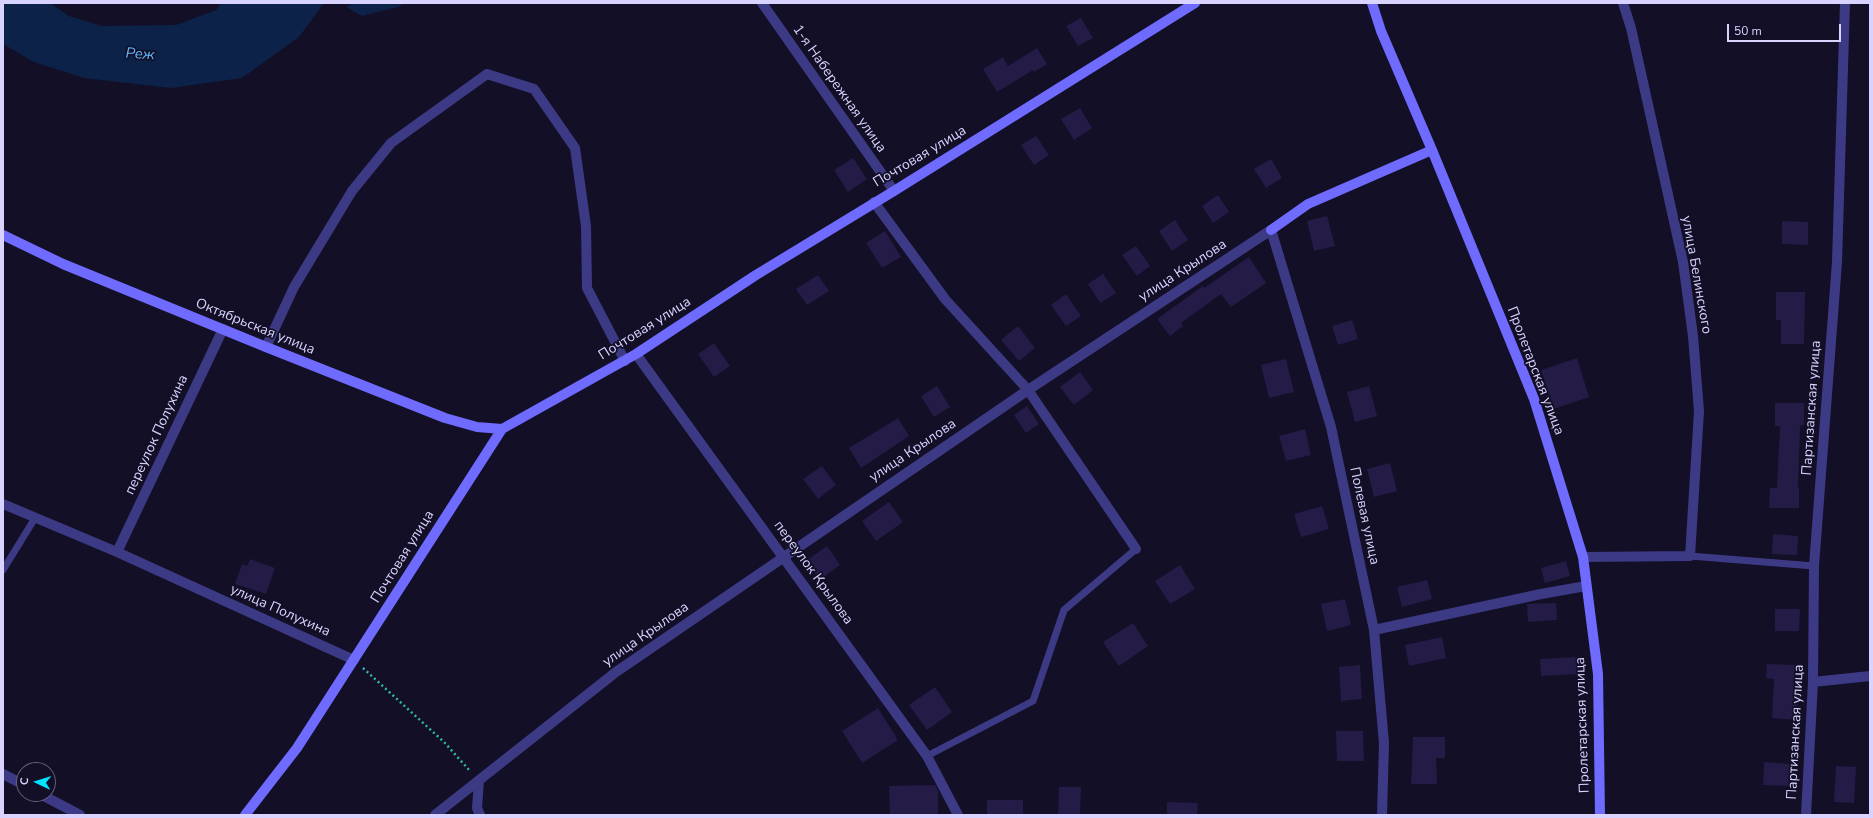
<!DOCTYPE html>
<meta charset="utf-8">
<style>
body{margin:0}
#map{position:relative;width:1873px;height:818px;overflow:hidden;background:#130f26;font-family:"Nunito Sans",sans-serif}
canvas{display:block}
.frame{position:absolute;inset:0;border:4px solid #d9d4ff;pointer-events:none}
.north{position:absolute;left:16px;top:762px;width:40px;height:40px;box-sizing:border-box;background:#130f26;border:1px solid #625e7d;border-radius:50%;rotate:274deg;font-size:11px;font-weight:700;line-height:16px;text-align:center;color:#d9d4ff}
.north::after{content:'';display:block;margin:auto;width:14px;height:18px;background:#00e5ff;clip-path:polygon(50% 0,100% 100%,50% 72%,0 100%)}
.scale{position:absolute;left:1727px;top:24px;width:114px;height:18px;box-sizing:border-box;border:2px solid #d9d4ff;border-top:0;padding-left:5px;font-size:12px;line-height:14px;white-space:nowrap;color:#d9d4ff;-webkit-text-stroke:3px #130f26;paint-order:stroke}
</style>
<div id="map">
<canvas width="1873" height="818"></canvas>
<div class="frame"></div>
<div class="north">С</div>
<div class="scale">50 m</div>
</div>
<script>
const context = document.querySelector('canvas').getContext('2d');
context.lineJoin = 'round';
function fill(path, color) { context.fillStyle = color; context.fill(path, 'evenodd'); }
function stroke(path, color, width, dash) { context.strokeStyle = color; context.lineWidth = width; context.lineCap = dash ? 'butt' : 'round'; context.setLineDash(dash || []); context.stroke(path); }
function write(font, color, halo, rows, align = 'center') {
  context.font = font + ' "Nunito Sans",sans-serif'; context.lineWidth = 3.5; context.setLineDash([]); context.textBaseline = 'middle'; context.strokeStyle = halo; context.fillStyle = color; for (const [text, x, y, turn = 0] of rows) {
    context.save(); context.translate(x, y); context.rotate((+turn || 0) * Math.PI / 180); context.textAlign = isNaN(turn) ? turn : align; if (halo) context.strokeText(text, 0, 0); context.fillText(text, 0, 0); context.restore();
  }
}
fill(new Path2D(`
 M 3,3 L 50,3 L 69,16 L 102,26 L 176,25 L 216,10 L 221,3 L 324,3 L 299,37 L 242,78 L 171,88 L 84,78 L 34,62 L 3,44 Z
 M 354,3 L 405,3 L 398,7 L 362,16 L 346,7 Z`), '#0c2248');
fill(new Path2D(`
 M 1081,18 L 1093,38 L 1078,46 L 1066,26 Z
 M 1037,48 L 1047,64 L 1034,72 L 1033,70 L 997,92 L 983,69 L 1003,57 L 1008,66 Z
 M 1080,108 L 1092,128 L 1074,140 L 1061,119 Z
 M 1036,136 L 1049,155 L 1034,165 L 1021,145 Z
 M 853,158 L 867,179 L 848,192 L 834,170 Z
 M 1271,159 L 1282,178 L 1266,188 L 1254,169 Z
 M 1218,195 L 1229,212 L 1213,223 L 1202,206 Z
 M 1327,216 L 1335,246 L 1314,251 L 1307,221 Z
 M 1175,220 L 1188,240 L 1172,251 L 1159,231 Z
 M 1782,221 L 1808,222 L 1808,245 L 1782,244 Z
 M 885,231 L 901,257 L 882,268 L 866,243 Z
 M 1136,246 L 1150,266 L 1137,276 L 1122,255 Z
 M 1249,257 L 1266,283 L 1231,307 L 1221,294 L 1181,323 L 1183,326 L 1170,336 L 1157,319 L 1203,286 L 1204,288 Z
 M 1103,274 L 1116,293 L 1100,303 L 1088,284 Z
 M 818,275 L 829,291 L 807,305 L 796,289 Z
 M 1776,292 L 1805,292 L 1804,344 L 1781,344 L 1781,320 L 1776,320 Z
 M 1066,294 L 1081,316 L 1066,326 L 1051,305 Z
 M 1352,320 L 1358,339 L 1338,345 L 1332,326 Z
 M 1018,326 L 1035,348 L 1019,361 L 1001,340 Z
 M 714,343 L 730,366 L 714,377 L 698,354 Z
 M 1577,358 L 1589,397 L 1554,409 L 1541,370 Z
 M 1286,359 L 1294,392 L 1269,398 L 1261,365 Z
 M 1080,372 L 1093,390 L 1074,405 L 1060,387 Z
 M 937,386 L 950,407 L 934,417 L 921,396 Z
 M 1369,386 L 1377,416 L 1355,422 L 1347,392 Z
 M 1775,403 L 1804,403 L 1804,425 L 1800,426 L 1798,488 L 1799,488 L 1799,508 L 1769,508 L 1770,488 L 1777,488 L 1780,426 L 1775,426 Z
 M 1027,406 L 1039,424 L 1026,433 L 1014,415 Z
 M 898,418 L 909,436 L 861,468 L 849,448 Z
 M 1305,429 L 1311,455 L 1286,461 L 1279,436 Z
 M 1390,463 L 1397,491 L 1374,497 L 1367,469 Z
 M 822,466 L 836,485 L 818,499 L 803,479 Z
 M 889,502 L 903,522 L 876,541 L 862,521 Z
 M 1322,506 L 1329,529 L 1301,537 L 1294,514 Z
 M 1773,534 L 1798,536 L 1797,555 L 1772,554 Z
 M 827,546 L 840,565 L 820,580 L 806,561 Z
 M 250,559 L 275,568 L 266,594 L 235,584 L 242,564 L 247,566 Z
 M 1566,561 L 1570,576 L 1545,583 L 1541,568 Z
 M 1180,565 L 1195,589 L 1170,604 L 1155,581 Z
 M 1427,580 L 1432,599 L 1402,607 L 1397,587 Z
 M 1345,599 L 1351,625 L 1327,631 L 1321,604 Z
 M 1556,603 L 1557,620 L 1528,622 L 1527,604 Z
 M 1775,609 L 1800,609 L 1799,631 L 1775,631 Z
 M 1133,623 L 1148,646 L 1119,666 L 1103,642 Z
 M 1442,637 L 1446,658 L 1409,666 L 1405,645 Z
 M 1577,657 L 1578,674 L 1541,676 L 1540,659 Z
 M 1767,664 L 1795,665 L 1795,697 L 1798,697 L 1796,720 L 1772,718 L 1774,679 L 1766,678 Z
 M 1360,665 L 1362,699 L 1341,701 L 1339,667 Z
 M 935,687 L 952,712 L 927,730 L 909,705 Z
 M 878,708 L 898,740 L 862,763 L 842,731 Z
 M 1336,731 L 1363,731 L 1364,761 L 1337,761 Z
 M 1413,737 L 1445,737 L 1445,758 L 1436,758 L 1437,784 L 1411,784 Z
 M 1764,762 L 1791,764 L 1789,786 L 1763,785 Z
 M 1836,766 L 1856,767 L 1854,803 L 1834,802 Z
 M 935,785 L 938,791 L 938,815 L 890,815 L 889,786 Z
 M 1059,787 L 1081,787 L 1080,815 L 1058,815 Z
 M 987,800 L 1023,800 L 1023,815 L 987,815 Z
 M 1167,802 L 1198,803 L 1197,815 L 1167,815 Z`), '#241b47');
stroke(new Path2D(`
 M 363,668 L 444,742 L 470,771`), '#2fb8b0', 2.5, [2, 3]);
stroke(new Path2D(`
 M 1690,556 L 1814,566
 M 3,570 L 35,518
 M 927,756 L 1033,701 L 1064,610 L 1136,549`), '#3d3a85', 7);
stroke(new Path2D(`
 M 762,3 L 894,191
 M 874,202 L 945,299 L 1028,390 L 1136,549
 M 266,347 L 294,287 L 352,191 L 391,143 L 487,74 L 534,89 L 575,148 L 586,226 L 587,288 L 625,361
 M 636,354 L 927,756 L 958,815
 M 3,504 L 117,552 L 354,660
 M 117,552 L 223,329
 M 1583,557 L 1690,556 L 1699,411 L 1693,336 L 1683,262 L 1631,28 L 1623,3
 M 1374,630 L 1541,594 L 1586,586
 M 1813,682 L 1870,676
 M 3,774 L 24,785
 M 479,781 L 477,808 L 480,815
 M 40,794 L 80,815
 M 435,815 L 616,672 L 1028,390 L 1271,230 L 1331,427 L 1374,630 L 1384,743 L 1382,815
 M 1806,815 L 1813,682 L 1814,566 L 1837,262 L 1845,3`), '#3d3a85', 10);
stroke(new Path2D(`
 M 1372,3 L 1381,31 L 1432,150 L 1534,399 L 1583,557 L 1598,674 L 1600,815
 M 1271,230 L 1308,204 L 1432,150
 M 3,235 L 63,264 L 266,347 L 445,418 L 477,427 L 502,429
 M 245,815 L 297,748 L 502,429 L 636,354 L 756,275 L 894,191 L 1195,3`), '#6f6bff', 10);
write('14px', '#d9d4ff', '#130f26', [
 ["1-я Набережная улица",839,89,55],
 ["Почтовая улица",920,157,-31],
 ["улица Крылова",1183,271,-33],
 ["улица Белинского",1696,275,80],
 ["Октябрьская улица",255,327,22],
 ["Почтовая улица",645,329,-32],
 ["Пролетарская улица",1535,371,69],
 ["Партизанская улица",1812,408,-86],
 ["переулок Полухина",157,435,-65],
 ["улица Крылова",913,451,-34],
 ["Полевая улица",1364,516,78],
 ["Почтовая улица",403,557,-58],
 ["переулок Крылова",813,573,54],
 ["улица Полухина",280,611,24],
 ["улица Крылова",646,635,-35],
 ["Пролетарская улица",1583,725,-92],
 ["Партизанская улица",1796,732,-87]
]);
write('italic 15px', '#62b6ff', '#130f26', [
 ["Реж",140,55,3]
]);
</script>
